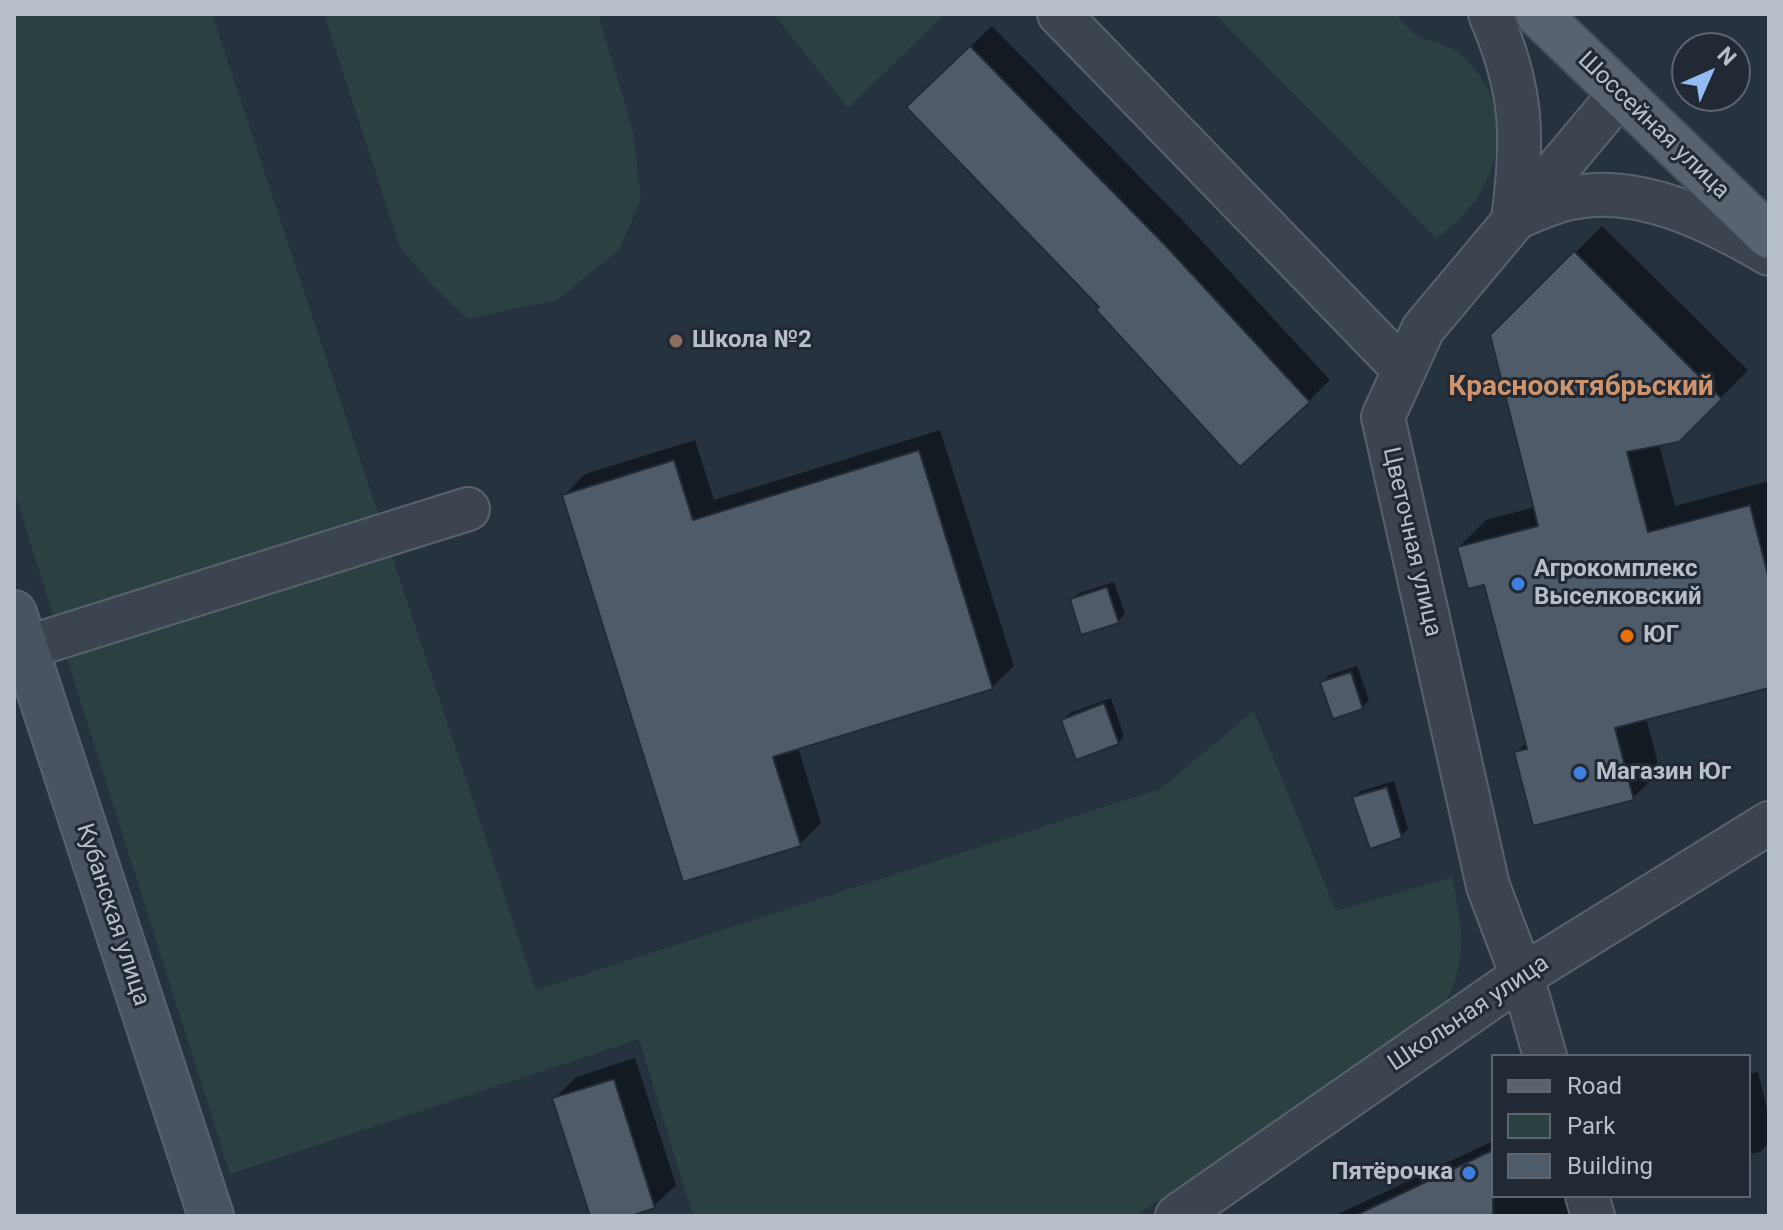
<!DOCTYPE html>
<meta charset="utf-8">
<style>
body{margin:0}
#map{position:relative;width:1783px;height:1230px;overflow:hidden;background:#27323f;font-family:Roboto,sans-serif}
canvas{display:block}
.frame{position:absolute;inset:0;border:16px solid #b7bfc9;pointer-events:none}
.legend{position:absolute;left:1491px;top:1054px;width:260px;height:144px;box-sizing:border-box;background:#202934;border:2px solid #5c6570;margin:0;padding:10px 14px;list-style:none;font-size:24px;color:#b7bfc9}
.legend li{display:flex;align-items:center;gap:16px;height:40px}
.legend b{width:40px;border:2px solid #5c6570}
.north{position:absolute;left:1671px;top:32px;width:80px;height:80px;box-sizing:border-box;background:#202934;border:2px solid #5c6570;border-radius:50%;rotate:45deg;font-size:22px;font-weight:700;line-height:32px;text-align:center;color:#b7bfc9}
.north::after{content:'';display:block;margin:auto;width:28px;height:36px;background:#94bbf2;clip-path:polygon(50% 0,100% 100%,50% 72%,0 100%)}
</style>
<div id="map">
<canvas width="1783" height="1230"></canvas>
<div class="frame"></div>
<ul class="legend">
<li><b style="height:10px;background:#59636f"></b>Road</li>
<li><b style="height:22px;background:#2a4041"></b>Park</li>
<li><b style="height:22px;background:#505b69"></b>Building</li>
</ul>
<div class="north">N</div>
</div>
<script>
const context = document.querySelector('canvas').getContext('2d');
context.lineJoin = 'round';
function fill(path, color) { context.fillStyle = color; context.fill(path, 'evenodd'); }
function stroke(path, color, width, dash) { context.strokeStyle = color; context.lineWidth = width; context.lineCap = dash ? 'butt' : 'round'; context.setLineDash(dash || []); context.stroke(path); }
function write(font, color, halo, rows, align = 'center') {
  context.font = font + ' Roboto,sans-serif'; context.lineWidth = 6; context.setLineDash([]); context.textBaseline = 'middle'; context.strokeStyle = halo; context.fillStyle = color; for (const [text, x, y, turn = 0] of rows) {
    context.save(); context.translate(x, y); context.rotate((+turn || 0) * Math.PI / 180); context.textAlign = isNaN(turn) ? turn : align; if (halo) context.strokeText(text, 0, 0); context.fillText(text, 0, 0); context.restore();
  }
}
fill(new Path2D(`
 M 14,14 L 212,14 L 536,990 L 1160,789 L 1254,711 L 1336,911 L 1452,877 C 1464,935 1469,967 1436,1020 L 1135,1216 L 693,1216 L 639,1039 L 230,1174 L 14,491 Z
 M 324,14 L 598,14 L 633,131 L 641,199 L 619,250 L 557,300 L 468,319 L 433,286 L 400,247 Z
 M 774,14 L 945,14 L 848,108 Z
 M 1215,14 L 1396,14 C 1403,21 1410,31 1418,36 C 1430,43 1447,43 1458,52 C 1523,106 1502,196 1436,238 Z`), '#2a4041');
fill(new Path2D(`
 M 992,26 L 1187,225 L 1330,380 L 1309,401 L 1102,307 L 909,107 Z
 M 1602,226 L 1748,370 L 1678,441 L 1659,444 L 1675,506 L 1769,481 L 1769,686 L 1646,718 L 1660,771 L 1633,798 L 1516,753 L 1527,742 L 1486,583 L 1459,547 L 1486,520 L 1535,507 L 1492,336 Z
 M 940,430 L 1014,666 L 992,687 L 798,747 L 821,823 L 800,844 L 564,496 L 585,474 L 695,440 L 714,500 Z
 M 1114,582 L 1125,614 L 1118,621 L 1072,600 L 1079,593 Z
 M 1357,666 L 1369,700 L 1362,707 L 1322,682 L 1329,675 Z
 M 1111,698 L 1124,736 L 1118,743 L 1063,720 L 1070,713 Z
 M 1394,781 L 1408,829 L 1401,836 L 1354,797 L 1361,791 Z
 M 635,1058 L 676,1185 L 654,1206 L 624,1216 L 592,1216 L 554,1099 L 576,1077 Z
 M 1758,1072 L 1769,1117 L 1769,1142 L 1760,1152 L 1749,1154 L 1749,1074 Z
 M 1493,1141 L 1493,1196 L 1566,1196 L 1574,1216 L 1334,1216 Z`), '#0007');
const building = new Path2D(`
 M 970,46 L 1166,246 L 1310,402 L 1240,467 L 1096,310 L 1099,307 L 906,107 Z
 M 1574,251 L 1722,399 L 1679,442 L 1627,452 L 1648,532 L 1750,505 L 1769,579 L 1769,688 L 1615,728 L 1634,800 L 1533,826 L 1514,752 L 1527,749 L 1484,585 L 1468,589 L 1457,547 L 1538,526 L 1490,335 Z
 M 919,450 L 993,689 L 773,757 L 801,846 L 683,882 L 562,495 L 674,460 L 693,520 Z
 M 1107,587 L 1119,623 L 1081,635 L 1070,599 Z
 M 1351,672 L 1363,709 L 1333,719 L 1320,682 Z
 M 1104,703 L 1119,744 L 1076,760 L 1061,720 Z
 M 1387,787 L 1402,838 L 1370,849 L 1352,797 Z
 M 614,1079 L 655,1208 L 631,1216 L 590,1216 L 552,1098 Z
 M 1493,1150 L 1493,1216 L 1354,1216 Z`);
fill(building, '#505b69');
stroke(building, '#222b36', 2);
const street = new Path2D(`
 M 1059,14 L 1404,370
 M 1490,14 C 1523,90 1524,138 1513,219 C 1531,212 1551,202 1571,198 C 1638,183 1713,221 1769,254
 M 25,648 L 468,509
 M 1545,1056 L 1522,976 L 1488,886 L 1383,417 L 1423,329 L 1620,94
 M 1587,1196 L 1593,1216
 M 1177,1216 L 1522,976 L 1769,823`);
const secondary = new Path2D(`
 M 14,613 L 211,1216`);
const primary = new Path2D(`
 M 1538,14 L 1769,236`);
stroke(street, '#59626c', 46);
stroke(secondary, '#59626c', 48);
stroke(primary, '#444d58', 48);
stroke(street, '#3b444f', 42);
stroke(secondary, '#495362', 44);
stroke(primary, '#59636f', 44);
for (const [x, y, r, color] of [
 [676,341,8,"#8d6e63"],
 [1518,584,8,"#3f7fe0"],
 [1627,636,8,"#e8710a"],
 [1580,773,8,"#3f7fe0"],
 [1469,1173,8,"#3f7fe0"]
]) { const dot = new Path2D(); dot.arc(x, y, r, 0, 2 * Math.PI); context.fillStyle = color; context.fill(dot); stroke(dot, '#202934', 3); }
write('24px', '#b7bfc9', '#202934', [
 ["Шоссейная улица",1653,126,44],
 ["Цветочная улица",1411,542,77],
 ["Кубанская улица",112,915,72],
 ["Школьная улица",1469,1014,-34]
]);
write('bold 24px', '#b7bfc9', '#202934', [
 ["Школа №2",692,341],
 ["Агрокомплекс",1534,570],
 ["Выселковский",1534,598],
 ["ЮГ",1643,636],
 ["Магазин Юг",1596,773],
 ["Пятёрочка",1453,1173,"right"]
], 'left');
write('bold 28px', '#cf946c', '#202934', [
 ["Краснооктябрьский",1581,388]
]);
</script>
